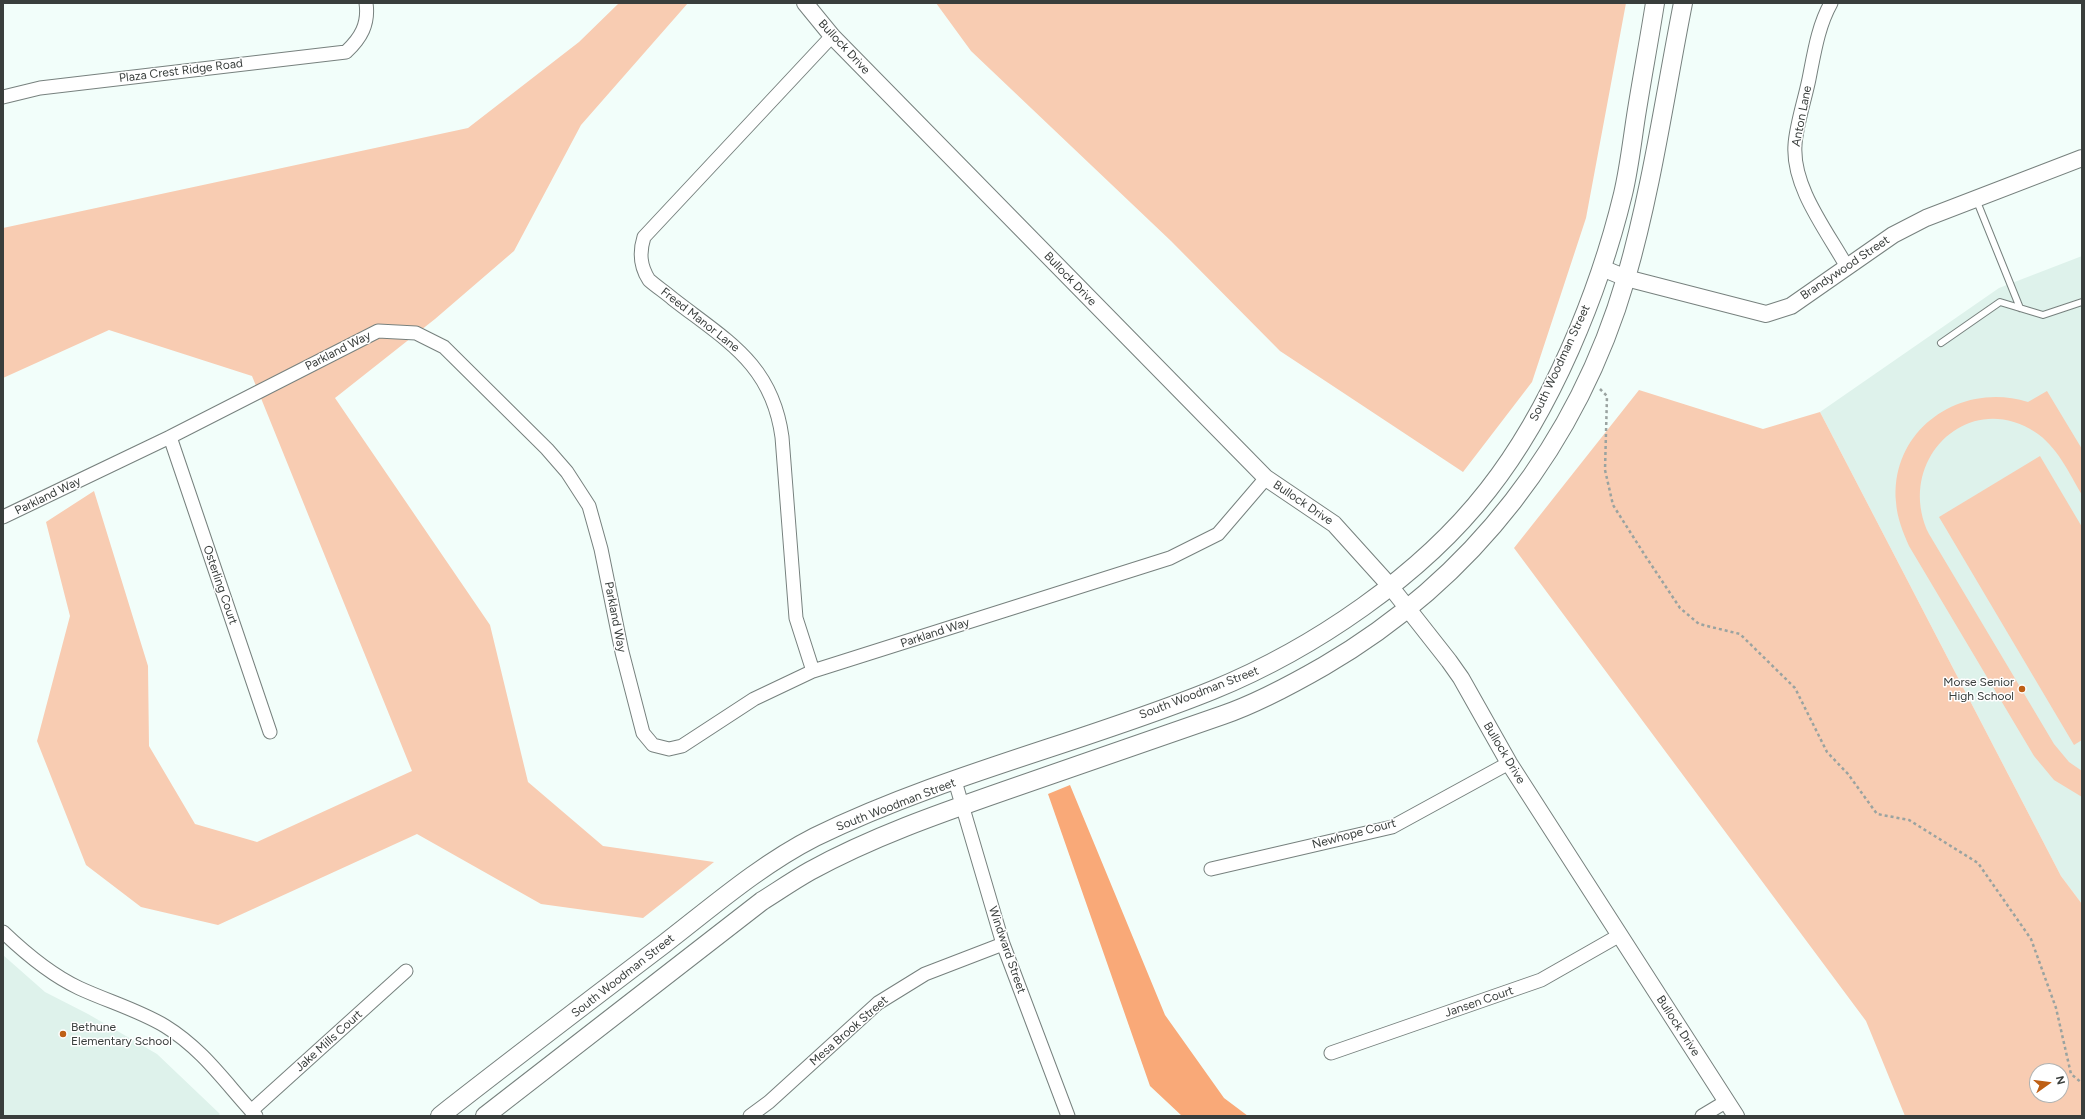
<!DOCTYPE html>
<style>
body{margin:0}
#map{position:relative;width:2085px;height:1119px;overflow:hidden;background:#f2fefa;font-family:Figtree,sans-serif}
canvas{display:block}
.frame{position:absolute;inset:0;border:4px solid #393e3c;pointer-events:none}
.north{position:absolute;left:2029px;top:1063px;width:40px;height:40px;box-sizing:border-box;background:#fff;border:1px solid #b0b2b1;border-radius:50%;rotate:76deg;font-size:11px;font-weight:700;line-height:16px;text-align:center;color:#393e3c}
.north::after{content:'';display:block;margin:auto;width:14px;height:18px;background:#be5f15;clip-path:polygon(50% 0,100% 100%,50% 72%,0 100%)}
</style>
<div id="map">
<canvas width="2085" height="1119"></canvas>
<div class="frame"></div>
<div class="north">N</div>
</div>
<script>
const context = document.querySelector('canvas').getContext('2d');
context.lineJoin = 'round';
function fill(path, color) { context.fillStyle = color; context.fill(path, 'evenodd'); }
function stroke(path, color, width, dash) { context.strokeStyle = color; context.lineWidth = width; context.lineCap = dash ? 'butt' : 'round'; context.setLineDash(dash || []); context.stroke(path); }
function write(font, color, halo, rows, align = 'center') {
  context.font = font + ' Figtree,sans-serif'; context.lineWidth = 3; context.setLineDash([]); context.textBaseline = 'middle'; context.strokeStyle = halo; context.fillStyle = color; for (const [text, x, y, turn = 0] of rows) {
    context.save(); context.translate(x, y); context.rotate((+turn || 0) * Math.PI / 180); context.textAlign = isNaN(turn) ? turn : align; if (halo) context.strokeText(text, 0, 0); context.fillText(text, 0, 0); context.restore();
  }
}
fill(new Path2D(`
 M 2082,256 L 2082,904 L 2061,876 L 1820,412 L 1999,288 Z
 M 3,955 L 45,992 L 88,1014 L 157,1054 L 220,1114 L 218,1116 L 3,1116 Z`), '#def2eb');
fill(new Path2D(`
 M 619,3 L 688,3 L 581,125 L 514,251 L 435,319 L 335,398 L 490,625 L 528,782 L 603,846 L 714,862 L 643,918 L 541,904 L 417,834 L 218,925 L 141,907 L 86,865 L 37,741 L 70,616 L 46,522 L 94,491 L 148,666 L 149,746 L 195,824 L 257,842 L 412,771 L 252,376 L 109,330 L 3,378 L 3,228 L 468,128 L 579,42 Z
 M 936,3 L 1626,3 L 1586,218 L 1532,382 L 1463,472 L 1280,351 L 1171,241 L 971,51 Z
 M 1639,390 L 1763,429 L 1820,412 L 2061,876 L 2082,904 L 2082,1116 L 1905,1116 L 1866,1021 L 1514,548 ZM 2037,1071 L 2061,1071 L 2061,1095 L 2037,1095 Z
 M 2047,391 L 2082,449 L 2082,495 C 2069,473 2057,446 2035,432 C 1968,388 1894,461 1929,534 L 2054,744 L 2069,762 L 2082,771 L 2082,797 L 2054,780 L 2034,756 L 1909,546 C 1903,532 1897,518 1896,502 C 1890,429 1961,381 2028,402 Z
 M 2040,456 L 2082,527 L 2082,740 L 2074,745 L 1939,517 Z`), '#f8ccb2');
fill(new Path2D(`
 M 1070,785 L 1165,1015 L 1224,1098 L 1248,1116 L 1182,1116 L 1150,1086 L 1048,794 Z`), '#f9a978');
const service = new Path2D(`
 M 1976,199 L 2020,308
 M 1941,343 L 2000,302 L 2043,315 L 2082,302`);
const minor = new Path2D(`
 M 1831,3 C 1818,26 1814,54 1809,79 C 1805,99 1796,126 1795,145 C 1792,187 1827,231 1847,267
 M 3,97 L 40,88 L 346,52 C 361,38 369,24 366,3
 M 170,437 L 270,732
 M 3,517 L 170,437 L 378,331 L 416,333 L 444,347 L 547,449 L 567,472 L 589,506 L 601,549 L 622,652 L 643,733 L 653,745 L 669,749 L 682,746 L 754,699 L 813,671 L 1170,558 L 1218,534 L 1266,478
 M 813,671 L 796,618 L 782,437 C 772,364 727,341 673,299 C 665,292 657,287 649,280 C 640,266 639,253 644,237 L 832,36
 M 955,781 L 1003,944 L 1068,1116
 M 1211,869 L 1392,827 L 1509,763
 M 3,932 C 25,953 51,975 79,988 C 107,1001 138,1010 165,1026 C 204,1050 226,1084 256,1116
 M 1331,1053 L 1541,980 L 1620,935
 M 251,1111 L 406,971
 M 750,1116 L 769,1102 L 878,1003 L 925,974 L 1003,944
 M 1702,1116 L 1727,1101`);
const tertiary = new Path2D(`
 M 805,3 L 832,36 L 1266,478 L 1334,524 L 1390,586 L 1449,661 L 1461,678 L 1509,763 L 1736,1116
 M 1602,268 L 1626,278 L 1766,314 L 1791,306 L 1893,235 L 1926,218 L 2082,158`);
const secondary = new Path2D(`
 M 440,1116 C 514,1058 589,1001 664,944 C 712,907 760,865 815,837 C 942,775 1082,743 1213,690 C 1313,649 1421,576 1488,490 C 1551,410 1599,293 1623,194 C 1629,169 1632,142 1636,116 C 1642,78 1649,41 1655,3
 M 485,1116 L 762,901 C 778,891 794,880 810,871 C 872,837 938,814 1004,791 C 1077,766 1150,741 1223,715 C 1258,703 1291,685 1324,666 C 1473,579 1578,443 1626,278 C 1652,188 1665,94 1683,3`);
stroke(service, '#77817e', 8);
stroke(minor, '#77817e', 15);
stroke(tertiary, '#77817e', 18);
stroke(secondary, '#77817e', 20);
stroke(new Path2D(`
 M 1600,389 L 1607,396 L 1605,470 L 1613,505 L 1646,557 L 1680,608 L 1699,624 L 1740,634 L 1795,688 L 1827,752 L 1848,774 L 1877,814 L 1909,820 L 1978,863 L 2031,939 L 2056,1008 L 2071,1074 L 2082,1083`), '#9aa3a0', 2.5, [3, 3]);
stroke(service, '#fff', 6);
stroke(minor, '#fff', 13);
stroke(tertiary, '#fff', 16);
stroke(secondary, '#fff', 18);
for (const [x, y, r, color] of [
 [2022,689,4,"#be5f15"],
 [63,1034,4,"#be5f15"]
]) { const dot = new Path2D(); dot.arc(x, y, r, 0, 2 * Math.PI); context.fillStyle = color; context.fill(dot); stroke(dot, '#fff', 1.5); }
write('12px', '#393e3c', '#fff', [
 ["Bullock Drive",844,47,47],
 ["Plaza Crest Ridge Road",181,71,-7],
 ["Anton Lane",1802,116,-79],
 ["Brandywood Street",1845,268,-34],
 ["Bullock Drive",1070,279,46],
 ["Freed Manor Lane",700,320,38],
 ["Parkland Way",338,351,-27],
 ["South Woodman Street",1560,363,-65],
 ["Parkland Way",48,496,-26],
 ["Bullock Drive",1303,503,34],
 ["Osterling Court",220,585,71],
 ["Parkland Way",615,617,79],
 ["Parkland Way",935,633,-18],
 ["South Woodman Street",1199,693,-21],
 ["Bullock Drive",1504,753,59],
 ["South Woodman Street",896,805,-21],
 ["Newhope Court",1354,834,-15],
 ["Windward Street",1007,950,71],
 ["South Woodman Street",623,976,-38],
 ["Jansen Court",1479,1002,-19],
 ["Bullock Drive",1678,1026,57],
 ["Mesa Brook Street",849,1031,-41],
 ["Jake Mills Court",329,1041,-42]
]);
write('12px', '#393e3c', '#fff', [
 ["Morse Senior",2014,682],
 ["High School",2014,696],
 ["Bethune",71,1027,"left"],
 ["Elementary School",71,1041,"left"]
], 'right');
</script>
